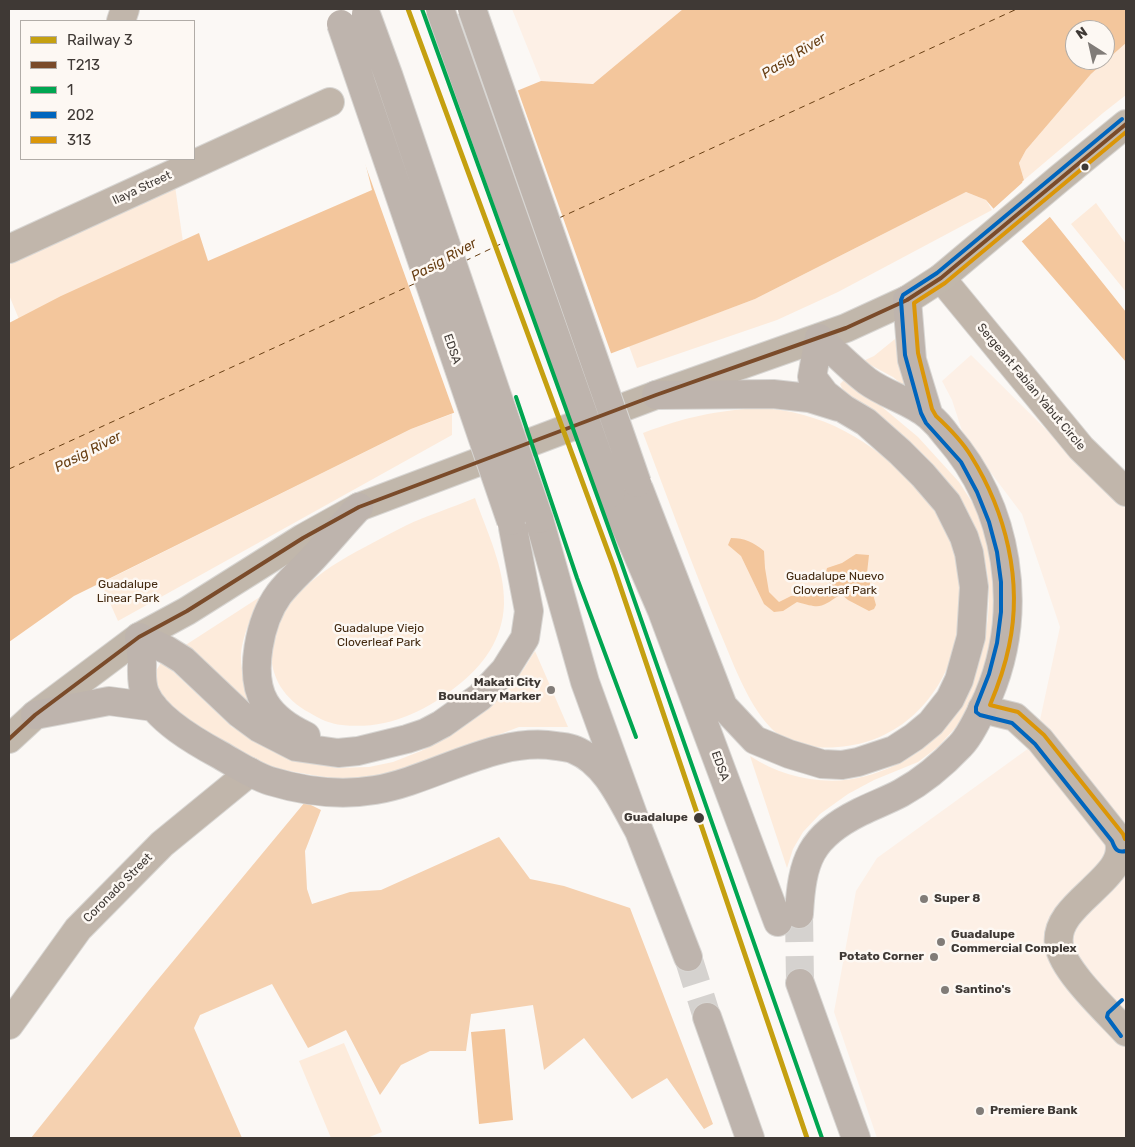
<!DOCTYPE html>
<style>
body{margin:0}
#map{position:relative;width:1135px;height:1147px;overflow:hidden;background:#fbf8f5;font-family:Rubik,sans-serif}
canvas{display:block}
.frame{position:absolute;inset:0;border:10px solid #3f3935;pointer-events:none}
.legend{position:absolute;left:20px;top:20px;width:175px;height:140px;box-sizing:border-box;background:#fdf8f3;border:1px solid #b1aca7;margin:0;padding:6px 9px;list-style:none;font-size:15px;color:#3f3935}
.legend li{display:flex;align-items:center;gap:10px;height:25px}
.legend b{width:25px;border:1px solid #b1aca7}
.north{position:absolute;left:1065px;top:20px;width:50px;height:50px;box-sizing:border-box;background:#fdf8f3;border:1px solid #b1aca7;border-radius:50%;rotate:325deg;font-size:14px;font-weight:700;line-height:20px;text-align:center;color:#3f3935}
.north::after{content:'';display:block;margin:auto;width:18px;height:22px;background:#817c78;clip-path:polygon(50% 0,100% 100%,50% 72%,0 100%)}
</style>
<div id="map">
<canvas width="1135" height="1147"></canvas>
<div class="frame"></div>
<ul class="legend">
<li><b style="height:6px;background:#c5a010"></b>Railway 3</li>
<li><b style="height:6px;background:#7a4b2a"></b>T213</li>
<li><b style="height:6px;background:#00a651"></b>1</li>
<li><b style="height:6px;background:#0065bd"></b>202</li>
<li><b style="height:6px;background:#db9608"></b>313</li>
</ul>
<div class="north">N</div>
</div>
<script>
const context = document.querySelector('canvas').getContext('2d');
context.lineJoin = 'round';
function fill(path, color) { context.fillStyle = color; context.fill(path, 'evenodd'); }
function stroke(path, color, width, dash) { context.strokeStyle = color; context.lineWidth = width; context.lineCap = dash ? 'butt' : 'round'; context.setLineDash(dash || []); context.stroke(path); }
function write(font, color, halo, rows, align = 'center') {
  context.font = font + ' Rubik,sans-serif'; context.lineWidth = 5; context.setLineDash([]); context.textBaseline = 'middle'; context.strokeStyle = halo; context.fillStyle = color; for (const [text, x, y, turn = 0] of rows) {
    context.save(); context.translate(x, y); context.rotate((+turn || 0) * Math.PI / 180); context.textAlign = isNaN(turn) ? turn : align; if (halo) context.strokeText(text, 0, 0); context.fillText(text, 0, 0); context.restore();
  }
}
fill(new Path2D(`
 M 512,9 L 683,9 L 593,84 L 541,81 Z
 M 971,355 L 1126,509 L 1126,1138 L 877,1138 L 834,1012 L 856,891 L 877,858 L 1040,740 L 1040,720 L 1060,627 L 1022,514 L 964,437 L 952,400 L 942,381 Z`), '#fdf0e6');
fill(new Path2D(`
 M 1126,43 L 1126,95 L 1103,113 L 1024,180 L 1019,163 L 1026,150 L 1091,74 Z
 M 174,179 L 184,249 L 21,324 L 9,295 L 9,252 Z
 M 966,192 L 986,200 L 992,210 L 838,292 L 777,320 L 637,368 L 629,346 L 755,299 Z
 M 1096,203 L 1126,244 L 1126,292 L 1071,224 Z
 M 895,339 L 898,357 L 910,391 L 893,377 L 863,361 L 874,356 Z
 M 846,380 L 863,391 L 918,437 L 959,482 L 977,510 L 989,540 L 999,595 L 983,676 L 965,714 L 956,727 L 938,747 L 918,762 L 874,780 L 848,794 L 820,814 L 803,832 L 793,849 L 787,868 L 750,756 C 783,778 828,787 866,776 C 900,767 931,747 952,719 C 981,681 994,617 987,571 C 984,553 978,534 970,517 C 951,478 917,445 882,419 C 869,410 855,401 843,390 L 840,384 L 843,381 Z
 M 759,408 C 821,411 873,440 914,486 C 931,505 947,526 956,551 C 962,570 961,591 960,610 C 959,621 959,632 956,642 C 942,699 898,743 838,747 C 815,749 787,746 770,727 C 746,701 733,662 719,630 C 692,565 668,499 643,433 C 686,417 713,411 759,408 Z
 M 452,414 L 452,435 L 118,621 L 101,583 L 411,429 Z
 M 475,498 C 487,532 505,568 504,604 C 503,639 483,666 457,686 C 424,713 385,730 342,725 C 330,724 320,719 310,713 C 257,684 263,628 302,590 C 320,572 342,559 365,547 C 378,540 391,533 405,526 C 427,515 452,508 475,498 Z
 M 266,593 C 254,607 240,640 241,659 C 241,673 246,688 249,702 L 181,648 Z
 M 535,651 L 568,727 L 519,727 L 415,766 L 369,778 L 330,778 L 271,768 L 229,746 L 175,712 L 155,687 L 156,671 L 162,661 L 232,727 L 292,756 L 336,768 L 369,767 L 393,762 L 421,751 L 442,740 L 479,716 L 501,697 L 523,670 Z
 M 344,1043 L 382,1132 L 367,1138 L 331,1138 L 299,1061 Z`), '#fdebdb');
fill(new Path2D(`
 M 305,802 L 321,810 L 305,851 L 307,889 L 312,904 L 350,892 L 381,890 L 499,837 L 530,879 L 564,886 L 630,908 L 713,1124 L 704,1129 L 667,1078 L 632,1099 L 584,1038 L 544,1070 L 533,1005 L 471,1014 L 466,1051 L 430,1051 L 401,1065 L 380,1095 L 346,1030 L 308,1048 L 272,984 L 200,1015 L 194,1028 L 242,1138 L 31,1138 L 150,989 Z`), '#f5d1b0');
fill(new Path2D(`
 M 683,9 L 1126,9 L 1126,43 L 1091,74 L 1026,150 L 1019,163 L 1024,180 L 1022,182 L 1126,312 L 1126,362 L 986,200 L 966,192 L 755,299 L 411,429 L 74,596 L 9,642 L 9,323 L 61,296 L 199,233 L 208,261 L 372,190 L 363,154 L 541,81 L 593,84 ZM 1075,30 L 1105,30 L 1105,60 L 1075,60 Z
 M 731,538 C 745,538 753,542 764,551 L 765,568 L 769,592 L 779,602 L 791,596 L 820,594 L 833,588 L 825,576 L 827,568 L 842,563 L 856,554 L 869,555 L 867,573 L 876,605 L 874,609 L 869,611 L 848,600 L 841,594 C 820,608 822,609 797,602 L 783,611 L 774,612 L 764,604 L 741,556 L 728,545 Z
 M 505,1029 L 513,1120 L 479,1124 L 471,1032 Z`), '#f3c69c');
fill(new Path2D(`
 M 517,88 L 612,356 L 455,415 L 361,153 Z
 M 1023,182 L 1052,215 L 1021,242 L 992,210 Z`), '#fbf8f5');
stroke(new Path2D(`
 M 559,218 L 1017,9
 M 465,261 L 507,241
 M 9,469 L 416,283`), '#683f14', 1, [6, 5]);
stroke(new Path2D(`
 M 799,914 L 800,983
 M 688,957 L 707,1017`), '#d5d2cf', 28, [28, 14]);
const minor = new Path2D(`
 M 121,21 L 125,9
 M 9,249 L 330,102
 M 941,278 L 1081,448 L 1126,492
 M 982,709 L 1015,717 L 1040,740 L 1118,838 C 1134,878 1052,902 1059,945 C 1063,971 1108,1012 1126,1032
 M 9,1025 L 78,929 L 162,844 L 250,772`);
const major = new Path2D(`
 M 9,739 L 35,715 L 139,637 L 187,611 L 303,538 L 359,507 L 656,395 L 846,328 L 907,300 L 941,278 L 1060,178 L 1126,124`);
const highway = new Path2D(`
 M 907,300 L 912,360 L 929,416
 M 656,395 L 773,394 L 809,398 L 838,407
 M 639,489 L 723,706 L 755,740 L 789,754 L 822,764 L 842,765 L 858,762 L 894,750 L 914,737 L 931,723 L 950,699 L 959,680 L 971,637 L 974,587 L 969,553 L 964,537 L 947,503 L 923,475 L 900,452 L 866,422 L 844,409 L 825,394 L 812,377 L 819,338
 M 611,493 L 662,611 L 778,922
 M 539,519 L 585,682 L 639,831 L 688,957
 M 139,637 C 140,646 142,655 142,664 C 142,674 141,683 145,693 C 156,719 196,742 220,755 C 236,764 252,775 270,781 C 303,791 340,796 375,790 C 434,780 496,736 556,746 C 562,747 569,747 575,750 C 607,763 623,803 639,831
 M 139,637 L 167,650 L 183,660 L 240,714 L 259,728 L 296,747 L 338,753 L 358,751 L 407,739 L 425,733 L 442,724 L 480,697 L 505,670 L 525,638 L 529,611 L 513,528
 M 35,715 L 109,701 L 154,707
 M 306,736 C 291,729 274,718 265,703 C 248,674 260,620 279,594 C 289,581 302,570 313,558 C 329,541 343,524 359,507
 M 799,914 C 802,860 810,837 860,812 C 874,805 888,800 901,793 C 923,781 943,764 960,746 C 971,735 981,712 988,697 C 1025,610 1009,507 947,436 C 942,429 936,422 929,416 C 911,401 886,395 867,381 C 850,368 835,352 819,338
 M 800,983 L 856,1138
 M 707,1017 L 750,1138`);
stroke(minor, '#d8d6d3', 30);
stroke(major, '#d8d6d3', 30);
stroke(highway, '#d8d6d3', 30);
stroke(minor, '#c1b6ab', 28);
stroke(major, '#c1b7ab', 28);
stroke(highway, '#beb4ad', 28);
const highwayBridge = new Path2D(`
 M 440,9 L 611,493
 M 472,9 L 637,483
 M 366,14 L 389,77 L 539,519
 M 341,24 L 511,521`);
stroke(highwayBridge, '#d8d6d3', 30, []);
stroke(highwayBridge, '#beb4ad', 28);
stroke(new Path2D(`
 M 9,739 L 35,715 L 139,637 L 187,611 L 303,538 L 359,507 L 656,395 L 846,328 L 907,300 L 941,278 L 1126,124`), '#7a4b2a', 4);
stroke(new Path2D(`
 M 422,9 L 621,562 L 822,1138
 M 516,397 L 577,578 L 636,737`), '#00a651', 4);
stroke(new Path2D(`
 M 1122,119 L 937,273 L 903,295 L 901,300 L 905,355 L 921,413 L 926,423 L 961,462 L 977,492 L 989,522 L 997,552 L 1001,582 L 1001,612 L 997,643 L 989,674 L 976,707 L 976,712 L 980,715 L 1012,723 L 1035,744 L 1112,841 C 1115,849 1117,853 1126,851
 M 1121,1036 L 1107,1017 L 1108,1013 L 1122,1000`), '#0065bd', 4);
stroke(new Path2D(`
 M 1125,839 L 1123,834 L 1044,735 L 1018,712 L 990,705 C 998,686 1005,666 1009,646 C 1023,581 1006,512 971,456 C 962,441 949,428 936,416 L 932,409 L 918,353 L 914,303 L 945,283 L 1126,132`), '#db9608', 4);
stroke(new Path2D(`
 M 408,9 L 613,565 L 807,1138`), '#c5a010', 5);
for (const [x, y, r, color] of [
 [1085,167,4.5,"#3f3935"],
 [551,690,5,"#817c78"],
 [699,818,6,"#3f3935"],
 [924,899,5,"#817c78"],
 [941,942,5,"#817c78"],
 [934,957,5,"#817c78"],
 [945,990,5,"#817c78"],
 [980,1111,5,"#817c78"]
]) { const dot = new Path2D(); dot.arc(x, y, r, 0, 2 * Math.PI); context.fillStyle = color; context.fill(dot); stroke(dot, '#fdf8f3', 2); }
write('12px', '#3f3935', '#fdf8f3', [
 ["Ilaya Street",142,188,-25],
 ["EDSA",452,349,71],
 ["Sergeant Fabian Yabut Circle",1031,387,50],
 ["EDSA",720,766,70],
 ["Coronado Street",118,888,-45]
]);
write('12px', '#432a11', '#fdf8f3', [
 ["Guadalupe Nuevo",835,577],
 ["Cloverleaf Park",835,591],
 ["Guadalupe",128,585],
 ["Linear Park",128,599],
 ["Guadalupe Viejo",379,629],
 ["Cloverleaf Park",379,643]
]);
write('bold 12px', '#3f3935', '#fdf8f3', [
 ["Makati City",541,683,"right"],
 ["Boundary Marker",541,697,"right"],
 ["Super 8",934,899],
 ["Guadalupe",951,935],
 ["Commercial Complex",951,949],
 ["Potato Corner",924,957,"right"],
 ["Santino's",955,990],
 ["Premiere Bank",990,1111]
], 'left');
write('bold 12px', '#3f3935', '#fdf8f3', [
 ["Guadalupe",688,818]
], 'right');
write('italic 14px', '#683f14', '#fdf8f3', [
 ["Pasig River",794,56,-32],
 ["Pasig River",444,260,-29],
 ["Pasig River",88,452,-27]
]);
</script>
